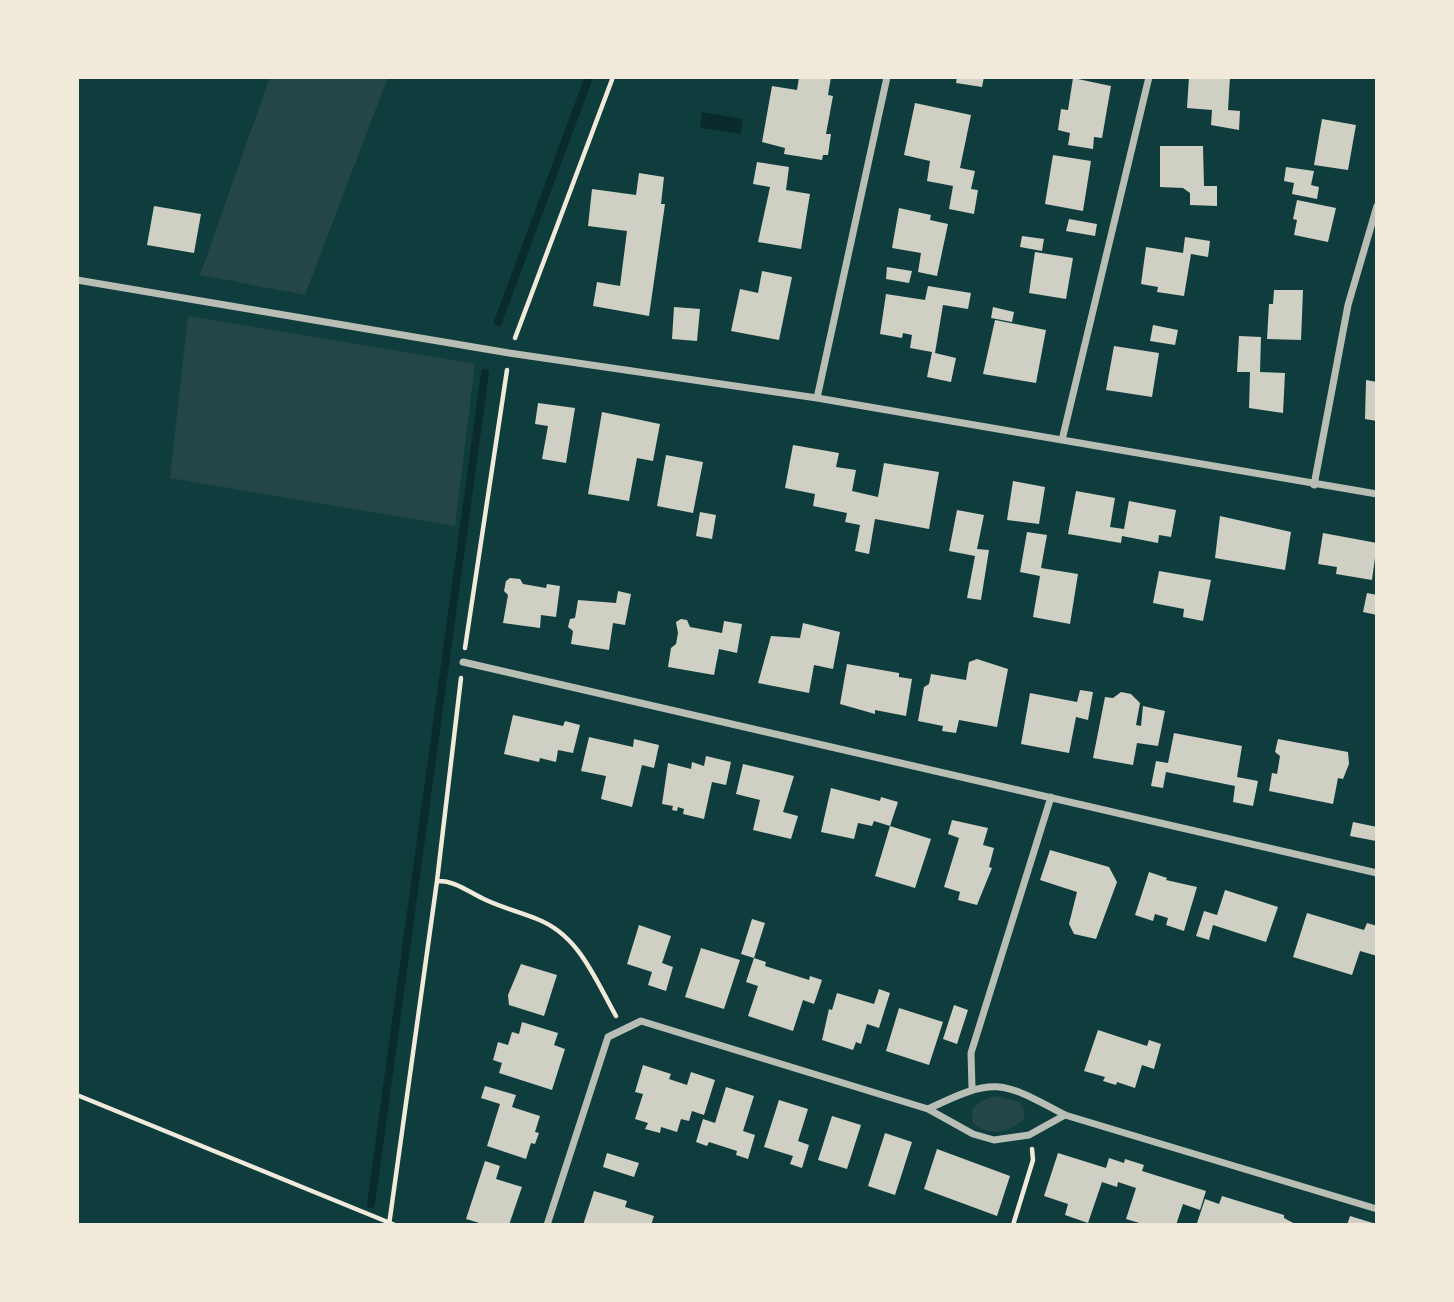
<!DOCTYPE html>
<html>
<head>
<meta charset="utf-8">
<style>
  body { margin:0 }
  #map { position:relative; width:1454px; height:1302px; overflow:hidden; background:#0f3d3e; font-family:Overpass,sans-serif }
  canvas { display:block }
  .frame { position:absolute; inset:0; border:79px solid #f1e9da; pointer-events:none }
</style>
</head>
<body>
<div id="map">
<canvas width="1454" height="1302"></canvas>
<div class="frame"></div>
</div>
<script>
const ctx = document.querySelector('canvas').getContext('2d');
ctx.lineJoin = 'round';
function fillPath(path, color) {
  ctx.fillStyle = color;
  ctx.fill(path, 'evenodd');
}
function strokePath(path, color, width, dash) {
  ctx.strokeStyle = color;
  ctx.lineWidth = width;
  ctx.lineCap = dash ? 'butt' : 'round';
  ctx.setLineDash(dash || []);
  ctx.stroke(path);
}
fillPath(new Path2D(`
  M270,77h118l-83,218 -105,-20z
  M188,316l287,48 -20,162 -285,-48z
  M995,1096l25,6 5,11 -2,7c-15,13 -35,17 -50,3l-1,-14 11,-9z`), '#244646');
fillPath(new Path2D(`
  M702,112l41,7 -2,15 -41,-6z`), '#0a2a2b');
strokePath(new Path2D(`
  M498,322l91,-245
  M371,1204l114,-831`), '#0a2a2b', 8);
fillPath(new Path2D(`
  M799,77h32l-3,18 5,1 -7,38h5l-3,21h-5l-1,5 -38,-6 1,-6 -23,-6 10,-56 25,4z
  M957,77h27l-2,10 -26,-4z
  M1189,77h41l-2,33 12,1 -1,19 -28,-5 1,-15 -25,-2z
  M1073,78l38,8 -9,52 -8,-1 -1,12 -25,-4 2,-12 -12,-3 3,-21 7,1z
  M915,103l56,12 -11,53 15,3 -4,18 7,1 -4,24 -25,-5 4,-23 -26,-5 3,-20 -26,-6z
  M1322,119l34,6 -8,45 -34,-5z
  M1160,146h43l1,40h13v20l-27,-1v-12l-7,-5 -23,-1z
  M1053,155l38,6 -8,50 -38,-7z
  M757,162l32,5 -3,23 24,4 -9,55 -43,-7 12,-55 -17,-3z
  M1286,167l28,4 -3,14 8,2 -2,12 -25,-5 2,-11 -10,-2z
  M639,173l25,4 -3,27h4l-16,112 -56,-10 4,-24 23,4 7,-55 -39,-5 4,-37 44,6z
  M1297,200l39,8 -8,34 -34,-7 3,-15 -4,-1z
  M154,206l47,8 -7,39 -47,-8z
  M899,208l32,7 -1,5 18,4 -11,52 -19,-4 3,-19 -29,-5z
  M1069,219l28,5 -2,12 -29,-5z
  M1022,236l22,3 -2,12 -22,-4z
  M1185,237l25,4 -2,16 -17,-3 -7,42 -27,-4 1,-5 -17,-3 5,-37 37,6z
  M1035,252l38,6 -7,41 -37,-6z
  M887,267l25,4 -3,12 -23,-4z
  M762,271l30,6 -13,63 -48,-9 9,-42 18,4z
  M928,286l43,7 -3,16 -25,-4 -8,48 21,5 -5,24 -24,-5 5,-25 -22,-4 2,-13 -9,-2 -1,5 -22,-4 6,-40 39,6z
  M1274,290h29l-2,50 -34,-1 2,-35h4z
  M674,307l26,2 -3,32 -25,-2z
  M993,307l21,5 -2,10 -21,-4z
  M995,320l51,10 -10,53 -53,-9z
  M1153,325l25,5 -3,15 -25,-4z
  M1239,336l22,1 -1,35 25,1 -2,40 -34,-5 1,-36h-13z
  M1114,346l45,7 -7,44 -46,-7z
  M1366,380l11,2v39l-12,-2z
  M538,403l37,5 -9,55 -24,-4 6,-33 -13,-2z
  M602,412l58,12 -7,37 -16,-3 -8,43 -41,-7z
  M793,445l46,8 -3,14 20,3 -4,21 26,6 6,-34 55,9 -10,57 -54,-10 -6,35 -14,-3 5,-26 -15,-3 2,-9 -34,-7 2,-12 -30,-6z
  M666,455l37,7 -10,51 -36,-7z
  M1013,481l32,6 -6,37 -32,-4z
  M1076,491l39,7 -5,29 14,2 5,-28 47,9 -5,27 -12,-2 -1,8 -36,-7 -1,7 -53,-9z
  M957,510l27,5 -7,34 12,1 -8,50 -14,-2 8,-42 -26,-5z
  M700,512l16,3 -4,24 -16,-3z
  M1220,516l71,16 -6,38 -70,-12z
  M1027,532l20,3 -6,33 37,6 -8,50 -37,-7 7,-41 -20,-4z
  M1323,533l54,10 -5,37 -36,-6 1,-7 -19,-3z
  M1159,571l52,9 -8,41 -20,-4 1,-8 -31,-6z
  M510,578l10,1 3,5 23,4 1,-4 13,2 -4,31 -15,-2 -1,13 -37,-5 5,-28 -4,-4 2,-10z
  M618,591l13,3 -6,31 -12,-2 -4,27 -38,-6 2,-13 -5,-4 2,-8 5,-1 3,-18 38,3z
  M1367,593l10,2v20l-14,-3z
  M681,619l6,1 3,7 32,6 2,-12 18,3 -5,29 -18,-4 -5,26 -46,-8 3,-19 5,-4 2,-11 -2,-11z
  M803,623l37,9 -7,37 -19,-4 -5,28 -51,-10 13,-47 29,2z
  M977,659l31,10 -11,58 -38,-7 -3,13 -14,-2 1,-5 -25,-5 6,-34 5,-3 2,-10 35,6 3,-18z
  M847,664l52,9v4l13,2 -6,37 -31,-6v4l-35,-10z
  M1080,690l13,2 -5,28 -12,-3 -7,36 -48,-9 9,-51 47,9z
  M1121,692l10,2 9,9 -4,22 5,1 2,-20 22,5 -7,35 -21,-3 -4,22 -40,-7 12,-61 8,1z
  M513,715l50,11 2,-5 15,4 -7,28 -15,-3 -2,12 -16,-4 -1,4 -35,-8z
  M1174,733l68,13 -5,31 21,4 -5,25 -20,-4 2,-16 -69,-14 -3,16 -12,-2 5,-25 12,2z
  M589,737l44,10 1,-8 25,6 -5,23 -12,-3 -10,42 -31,-8 5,-23 -25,-5z
  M1278,739l70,13 1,12 -6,15 -5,-1 -5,26 -64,-13 3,-18 5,1 3,-18 -5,-4z
  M706,756l25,6 -5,23 -14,-3 -8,37 -21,-5 1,-5 -6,-2 -1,4 -5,-1 1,-4 -11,-2 6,-41 23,6 1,-7 12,4z
  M743,764l51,12 -11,36 15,4 -7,23 -38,-9 7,-30 -24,-6z
  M831,788l49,13 1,-4 17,5 -8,24 -16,-5 -2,5 -14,-3 -4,16 -33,-7z
  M952,820l36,8 -5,17 11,3 -5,19 3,1 -15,37 -19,-5 2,-8 -16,-5 15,-49 -11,-4z
  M1353,822l24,5 -1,14 -26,-5z
  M890,826l41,13 -16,49 -40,-12z
  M1050,850l59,17 8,15 -21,57 -22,-5 -5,-10 8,-32 -37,-12z
  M1149,872l18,6 -1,2 31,7 -13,44 -18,-6 2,-7 -13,-4 -2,7 -18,-6z
  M1225,890l53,17 -12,35 -53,-17 -4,15 -13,-4 8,-25 13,4z
  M1307,913l57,17 3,-7 10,3v30l-17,-5 -8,24 -59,-18z
  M752,919l13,4 -11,35 -13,-4z
  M639,925l32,11 -9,27 11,4 -7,24 -18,-6 4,-13 -25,-8z
  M701,948l39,12 -16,49 -39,-12z
  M754,958l12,4 -1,4 44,14 1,-4 12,4 -8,24 -11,-4 -10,31 -45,-15 10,-30 -12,-4z
  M521,964l36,11 -13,41 -35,-11 -1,-10z
  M879,989l11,4 -11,35 -12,-4 -6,20 -5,-2 -3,8 -31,-10 7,-31 3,1 5,-17 37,11z
  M954,1005l14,5 -11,34 -14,-5z
  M899,1008l44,14 -14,43 -43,-14z
  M522,1022l36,11 -4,12 11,4 -13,41 -53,-17 3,-10 -9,-3 5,-18 10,3 4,-13 7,2z
  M1098,1030l49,16 2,-6 12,4 -7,25 -12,-4 -7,23 -18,-6 -1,3 -13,-4 2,-4 -21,-6z
  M643,1065l28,9 -2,5 18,6 4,-13 24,8 -11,35 -12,-4 -3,10 -8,-2 -4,13 -16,-5 -1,6 -15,-4 3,-6 -13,-4 8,-25 -8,-2z
  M485,1086l31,9 -4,12 28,9 -5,16 4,1 -4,11 -4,-1 -5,16 -39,-13 13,-42 -19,-6z
  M726,1087l28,9 -11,35 12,4 -7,24 -12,-4 1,-4 -28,-9 -2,4 -11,-4 7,-23 12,4z
  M779,1100l29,9 -10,32 11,4 -7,23 -12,-4 3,-8 -29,-9z
  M832,1116l29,9 -14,44 -29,-9z
  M885,1133l27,9 -17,53 -27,-9z
  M937,1149l73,27 -13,40 -73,-27z
  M607,1153l32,10 -5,14 -31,-10z
  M1058,1153l48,15 3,-10 15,5 1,-4 19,6 -2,6 64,20 -6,19 -17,-6 -7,21h-30l-20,-6 10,-31 -18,-6 -1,5 -15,-5 -14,41 -23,-8 3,-11 -24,-8z
  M485,1161l15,5 -4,13 26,8 -13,38h-23l-20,-6z
  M594,1191l33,10 -2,6 29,9 -3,9h-68z
  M1222,1196l62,19v3l13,7 -100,-2 8,-24 14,5z
  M1350,1216l26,8 -1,1h-28z`), '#cfcfc3');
strokePath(new Path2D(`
  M515,338l98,-261
  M465,648l42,-278
  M437,881c18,-1 33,12 49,19 17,8 34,12 51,19 42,16 58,60 79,97
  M77,1095l318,130
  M389,1225l48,-344 24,-203
  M1013,1225l20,-65 -1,-11`), '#f1e9da', 4.5);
strokePath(new Path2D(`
  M77,280l432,73 308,45 560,96
  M817,398l70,-321
  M1062,440l87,-363
  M1314,485l34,-180 29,-99
  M463,662l914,211
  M972,1088l-1,-35 80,-256
  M928,1109c67,-32 72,-29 137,6l312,94
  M547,1225l61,-188 33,-16 287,88 45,25 21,6 35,-5 36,-20`), '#b8beb3', 7);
</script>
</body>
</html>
